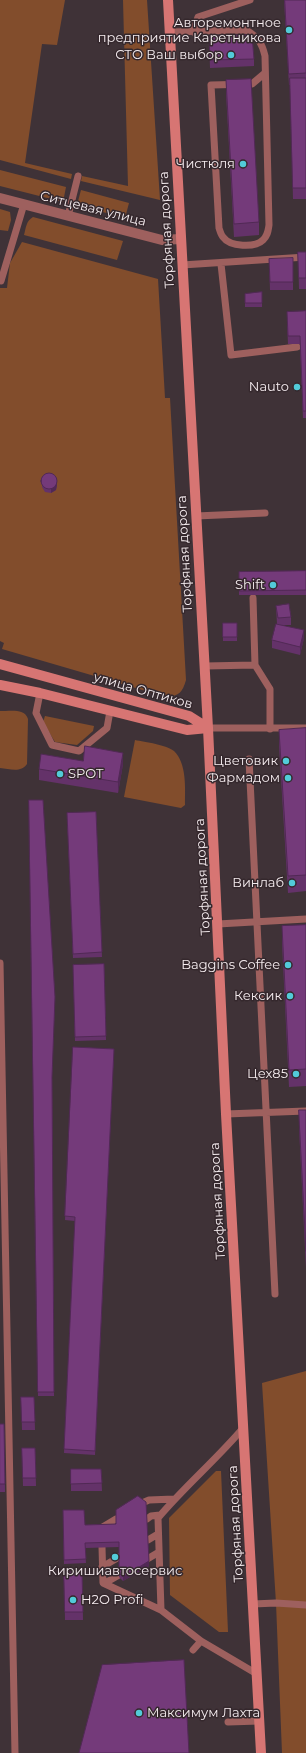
<!DOCTYPE html>
<html>
<head>
<meta charset="utf-8">
<style>
  body { margin:0 }
  canvas { display:block; background:#3f3237 }
</style>
</head>
<body>
<canvas width="306" height="1753"></canvas>
<script>
const ctx = document.querySelector('canvas').getContext('2d');
ctx.lineJoin = 'round';
function fillPath(path, color) {
  ctx.fillStyle = color;
  ctx.fill(path, 'evenodd');
}
function strokePath(path, color, width, dash) {
  ctx.strokeStyle = color;
  ctx.lineWidth = width;
  ctx.lineCap = dash ? 'butt' : 'round';
  ctx.setLineDash(dash || []);
  ctx.stroke(path);
}
function drawText(font, color, halo, rows, align = 'center') {
  ctx.font = font + ' Montserrat,sans-serif';
  ctx.lineWidth = 3;
  ctx.setLineDash([]);
  ctx.textBaseline = 'middle';
  ctx.strokeStyle = halo;
  ctx.fillStyle = color;
  for (const [text, x, y, turn = 0] of rows) {
    ctx.save();
    ctx.translate(x, y);
    ctx.rotate((+turn || 0) * Math.PI / 180);
    ctx.textAlign = isNaN(turn) ? turn : align;
    if (halo) ctx.strokeText(text, 0, 0);
    ctx.fillText(text, 0, 0);
    ctx.restore();
  }
}
fillPath(new Path2D(`
  M0,0h65l-8,45 -15,-1 -17,119 47,11 -1,5 -71,-19z
  M123,0h24l13,200 -79,-19 1,-5 46,10z
  M0,170l66,17 -3,15 -63,-16z
  M81,190l48,13 -4,15 -48,-13z
  M0,209l10,3 1,8 -3,11 -8,-1z
  M33,217l90,24 -6,19 -93,-25c2,-7 2,-14 9,-18z
  M22,242l136,37 7,119h5l16,282c-4,14 -8,17 -23,16l-161,-47 2,-6 -4,-2v-353h7l3,-25z
  M0,711c10,0 25,-3 28,8l-1,45c-6,9 -17,5 -27,4z
  M45,716l49,10 -1,5 -16,14 -22,-3 -12,-20z
  M135,740c10,2 32,5 39,11 13,13 11,37 11,54l-4,3 -57,-11z
  M306,1371v382h-24l-6,-150 -14,-220z
  M216,1471h5l7,161h-9l-49,-37 -1,-77z`), '#824d2c');
strokePath(new Path2D(`
  M170,32l76,-2c12,7 16,13 19,26l4,169c-1,6 -1,10 -6,15 -8,8 -33,7 -40,-3 -2,-2 -3,-6 -4,-9l-8,-143 41,-1 13,-11
  M193,32l5,-15 52,-17
  M68,216l10,-40
  M221,264l10,91 66,-8
  M182,265l124,-8
  M1,281l23,-77
  M196,516l69,-3
  M253,598l2,67 15,24v40
  M205,666l50,-1
  M40,693l-4,20 16,32 27,6 28,-23 3,-17
  M208,728h98
  M249,759l26,535
  M218,924l88,-5
  M0,963l15,790
  M226,1114l80,-3
  M244,1427c-27,32 -59,59 -86,91l3,92 40,31 56,33
  M142,1503l7,-3 25,-1
  M147,1519l4,-3 9,-1
  M101,1528l15,-9
  M148,1540l10,-6
  M102,1547l1,36 58,27
  M149,1558l10,-6
  M102,1567l17,-10
  M105,1583l14,-8
  M253,1604l23,-1 30,2
  M193,1650l8,-9
  M228,1722l31,-1`), '#9e605e', 7);
strokePath(new Path2D(`
  M0,198l162,42 18,-1`), '#9e605e', 10);
strokePath(new Path2D(`
  M168,0l40,728 18,386 35,639
  M0,664l189,52 19,12
  M0,685l40,8 147,37 21,-2`), '#d77573', 10);
fillPath(new Path2D(`
  M284,0h22v199h-13l-3,-114h-1z
  M209,36l45,23v7l-44,2z
  M226,80l33,142v13l-25,2 -8,-144z
  M298,252h8v37h-7z
  M269,259l24,23v8h-23z
  M262,292v15h-17v-13z
  M306,311v107h-3l-3,-74h-12l-1,-24z
  M42,483l15,2 -1,5 -5,3 -6,-1 -3,-5z
  M306,571v24h-67v-23z
  M276,606l15,11v8h-8l21,13 -4,17 -28,-7v-8l5,-16z
  M223,623h14v18h-14z
  M306,728v163l-18,2 -9,-147v-16z
  M83,761l40,3 -5,29 -79,-13v-11z
  M29,800l23,281 2,315h-16z
  M96,812l6,145 -29,1 -6,-145z
  M306,925v161l-17,1 -7,-144v-17z
  M104,964l2,76 -31,1 -2,-76z
  M73,1047l41,2 -19,406 -31,-2 11,-232 -10,-1z
  M299,1110h7v158l-7,-141z
  M21,1397h13l1,33h-13z
  M0,1424h4l1,68h-5z
  M22,1448h13l1,38h-13z
  M71,1469h30l1,22h-31z
  M63,1510l22,15 31,-1 33,42 -26,15 -4,-4v-30l-34,1 1,15 -22,1z
  M64,1572h18l1,48h-18z`), '#643269');
fillPath(new Path2D(`
  M57,480v5l-1,5 -5,3v-4z
  M304,630v8l-4,17v-8z
  M123,753v11l-5,29v-11z
  M149,1561v5l-26,15v-4z`), '#512955');
const building = new Path2D(`
  M285,0h21v73l-17,1z
  M252,35l2,24 -44,1 -1,-24z
  M290,78h16v110h-13z
  M251,79l8,143 -25,2 -8,-144z
  M298,252h8v26h-7z
  M293,258v24h-23l-1,-23z
  M262,292v11h-17v-9z
  M306,311v100h-3l-3,-75h-12l-1,-24z
  M41 481a8 8 0 1 1 16 0a8 8 0 1 1-16 0Z
  M306,571v19l-67,1v-19z
  M289,604l2,13 -13,1 -2,-12z
  M223,623h14v14h-14z
  M276,624l28,6 -4,17 -28,-7z
  M306,728v147l-18,1 -9,-146z
  M85,746l38,7 -5,29 -79,-13 2,-15 42,7z
  M29,800h14l12,197 -3,80 2,315h-16z
  M96,812l6,140 -29,2 -6,-141z
  M306,925v144l-17,1 -7,-144z
  M104,964l2,72 -31,1 -2,-72z
  M73,1047l41,2 -19,402 -31,-2 11,-232 -10,-1z
  M299,1110h7v141z
  M21,1397h13l1,25h-13z
  M0,1424h4l1,60h-5z
  M22,1448h13l1,30h-13z
  M71,1469h30l1,14 -31,1z
  M138,1496l8,6 3,59 -26,16 -4,-4v-31l-34,1 1,16 -22,1 -1,-50h21l1,15 31,-1v-14z
  M64,1572h18l1,40h-18z
  M184,1660l5,93h-110l23,-88z`);
fillPath(building, '#743a7a');
strokePath(building, '#512955', 1);
for (const [x, y, r, color] of [
  [289,30,4,"#52cbd9"],
  [231,55,4,"#52cbd9"],
  [243,164,4,"#52cbd9"],
  [297,387,4,"#52cbd9"],
  [273,585,4,"#52cbd9"],
  [286,761,4,"#52cbd9"],
  [60,774,4,"#52cbd9"],
  [288,778,4,"#52cbd9"],
  [292,883,4,"#52cbd9"],
  [288,965,4,"#52cbd9"],
  [290,996,4,"#52cbd9"],
  [296,1074,4,"#52cbd9"],
  [115,1557,4,"#52cbd9"],
  [73,1600,4,"#52cbd9"],
  [139,1713,4,"#52cbd9"]
]) {
  const dot = new Path2D();
  dot.arc(x, y, r, 0, 2 * Math.PI);
  ctx.fillStyle = color;
  ctx.fill(dot);
  strokePath(dot, '#35282d', 1.5);
}
drawText('13px', '#f5ecef', '#35282d', [
  ["Авторемонтное",281,23],
  ["предприятие Каретникова",281,38],
  ["СТО Ваш выбор",223,55],
  ["Чистюля",235,164],
  ["Nauto",289,387],
  ["Shift",265,585],
  ["Цветовик",278,761],
  ["SPOT",68,774,"left"],
  ["Фармадом",280,778],
  ["Винлаб",284,883],
  ["Baggins Coffee",280,965],
  ["Кексик",282,996],
  ["Цех85",288,1074],
  ["Киришиавтосервис",115,1571,"center"],
  ["H2O Profi",81,1600,"left"],
  ["Максимум Лахта",147,1713,"left"]
], 'right');
drawText('13px', '#f5ecef', '#35282d', [
  ["Ситцевая улица",93,209,14],
  ["Торфяная дорога",167,230,-93],
  ["Торфяная дорога",185,554,-93],
  ["улица Оптиков",143,691,16],
  ["Торфяная дорога",203,877,-93],
  ["Торфяная дорога",218,1201,-93],
  ["Торфяная дорога",236,1524,-93]
]);
</script>
</body>
</html>
